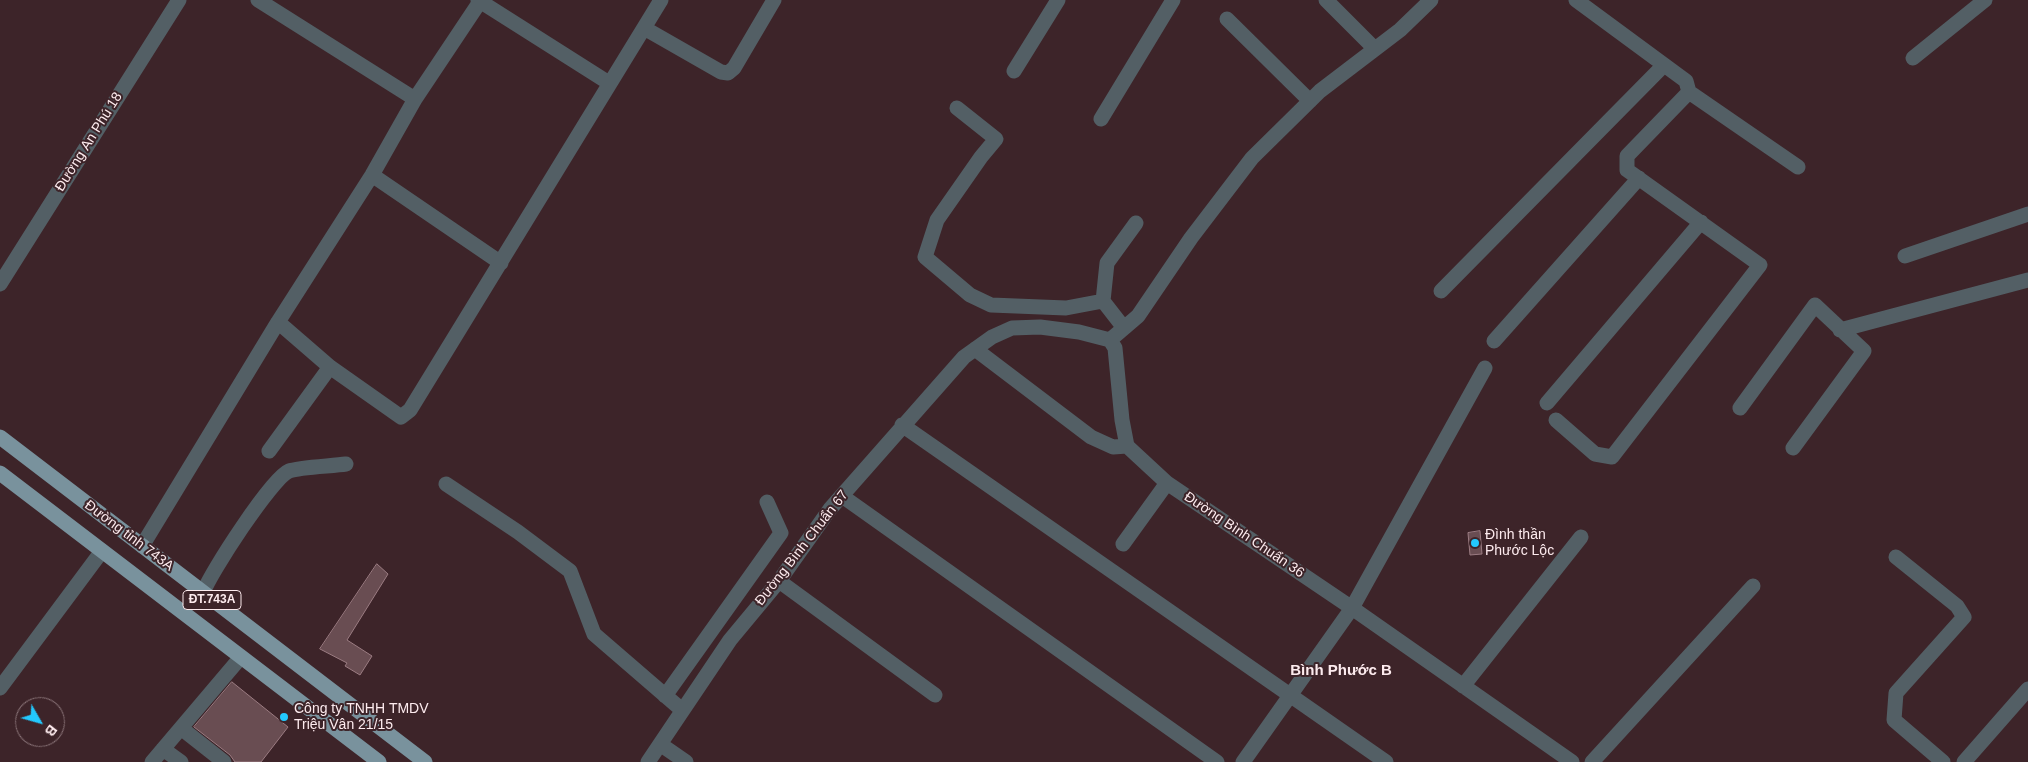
<!DOCTYPE html>
<html>
<head>
<meta charset="utf-8">
<style>
  body { margin:0 }
  #map { position:relative; width:2028px; height:762px; overflow:hidden; background:#3d2429; font-family:Arial,sans-serif }
  canvas { display:block }
  .north { position:absolute; left:15px; top:697px; width:50px; height:50px; box-sizing:border-box; background:#3d2429; border:1px solid #8a7478; border-radius:50%; rotate:128deg; font-size:14px; font-weight:700; line-height:20px; text-align:center; color:#fdebee }
  .north::after { content:''; display:block; margin:auto; width:18px; height:22px; background:#23c9fe; clip-path:polygon(50% 0,100% 100%,50% 72%,0 100%) }
</style>
</head>
<body>
<div id="map">
<canvas width="2028" height="762"></canvas>
<div class="north">B</div>
</div>
<script>
const ctx = document.querySelector('canvas').getContext('2d');
ctx.lineJoin = 'round';
function fillPath(path, color) {
  ctx.fillStyle = color;
  ctx.fill(path, 'evenodd');
}
function strokePath(path, color, width, dash) {
  ctx.strokeStyle = color;
  ctx.lineWidth = width;
  ctx.lineCap = dash ? 'butt' : 'round';
  ctx.setLineDash(dash || []);
  ctx.stroke(path);
}
function drawText(font, color, halo, rows, align = 'center') {
  ctx.font = font + ' Arial,sans-serif';
  ctx.lineWidth = 4;
  ctx.setLineDash([]);
  ctx.textBaseline = 'middle';
  ctx.strokeStyle = halo;
  ctx.fillStyle = color;
  for (const [text, x, y, turn = 0] of rows) {
    ctx.save();
    ctx.translate(x, y);
    ctx.rotate((+turn || 0) * Math.PI / 180);
    ctx.textAlign = isNaN(turn) ? turn : align;
    if (halo) ctx.strokeText(text, 0, 0);
    ctx.fillText(text, 0, 0);
    ctx.restore();
  }
}
const building = new Path2D(`
  M1480,531l2,23 -12,1 -2,-22z
  M377,564l11,10 -41,66 25,16 -12,19 -15,-9 2,-3 -27,-14z
  M232,682l56,45 -27,35h-26l-5,-7 -36,-28z`);
fillPath(building, '#694d52');
strokePath(building, '#9b7c82', 1);
strokePath(new Path2D(`
  M258,0l157,99
  M478,0l131,83
  M1326,0l49,49
  M1227,19l83,82
  M644,28l77,44 7,1 6,-5 40,-68
  M1913,58l72,-58
  M1014,71l44,-71
  M1689,92l109,75
  M957,108l39,31 -15,18 -44,63 -12,37 45,38 21,10 75,3 37,-7 21,27
  M1101,119l72,-119
  M372,175l129,88
  M1905,256l123,-42
  M0,284l179,-284
  M1441,291l223,-226
  M1103,301l4,-38 29,-40
  M278,322l52,45 71,50 9,-7 251,-410
  M1840,330l188,-50
  M1110,340l28,-24 53,-78 61,-80 68,-67 80,-61 31,-30
  M1494,341l145,-163
  M975,349l116,88 22,10 14,-1
  M1547,403l154,-181
  M1740,408l75,-103 49,46 -71,97
  M1556,420l39,34 17,3 148,-192 -133,-95v-14l62,-64 -3,-11 -110,-81
  M902,425l484,337
  M269,451l61,-84
  M446,484l72,48 52,39 24,63 88,76
  M842,496l375,266
  M1123,544l44,-61
  M142,546l136,-224 94,-147 43,-76 66,-99
  M1896,557l61,49 7,11 -68,76 -2,27 49,42
  M779,581l156,114
  M203,593c7,-20 69,-115 86,-122 10,-4 44,-5 57,-7
  M1463,686l118,-149
  M0,688l102,-137
  M665,696l116,-163 -14,-31
  M181,728l43,34
  M660,744l26,18
  M163,749l18,13
  M152,762l89,-105
  M648,762l82,-122 49,-59 51,-72 134,-152 28,-20 20,-9 28,-1 39,5 31,8 5,8 7,72 5,26 40,37 185,125 220,154
  M1243,762l109,-154 133,-240
  M1592,762l161,-176
  M1964,762l64,-73`), '#535f65', 15);
strokePath(new Path2D(`
  M0,437l425,325
  M0,473l379,289`), '#79929d', 15);
for (const [x, y, r, color] of [
  [1475,543,5,"#23c9fe"],
  [284,717,5,"#23c9fe"]
]) {
  const dot = new Path2D();
  dot.arc(x, y, r, 0, 2 * Math.PI);
  ctx.fillStyle = color;
  ctx.fill(dot);
  strokePath(dot, '#3d2429', 2);
}
for (const [x, y, w] of [
  [212,600,58]
]) {
  const box = new Path2D();
  box.roundRect(x - w / 2, y - 9.5, w, 19, 4);
  ctx.fillStyle = '#3d2429';
  ctx.fill(box);
  strokePath(box, '#fdebee', 1);
}
drawText('bold 12px', '#fdebee', null, [
  ["ĐT.743A",212,600]
]);
drawText('14px', '#fdebee', '#3d2429', [
  ["Đường An Phú 18",89,142,-58],
  ["Đường Bình Chuẩn 36",1244,535,34],
  ["Đường tỉnh 743A",129,536,37],
  ["Đường Bình Chuẩn 67",802,548,-52]
]);
drawText('14px', '#fdebee', '#3d2429', [
  ["Đình thần",1485,535],
  ["Phước Lộc",1485,551],
  ["Công ty TNHH TMDV",294,709],
  ["Triệu Vân 21/15",294,725]
], 'left');
drawText('bold 15px', '#fdebee', '#3d2429', [
  ["Bình Phước B",1341,671]
]);
</script>
</body>
</html>
